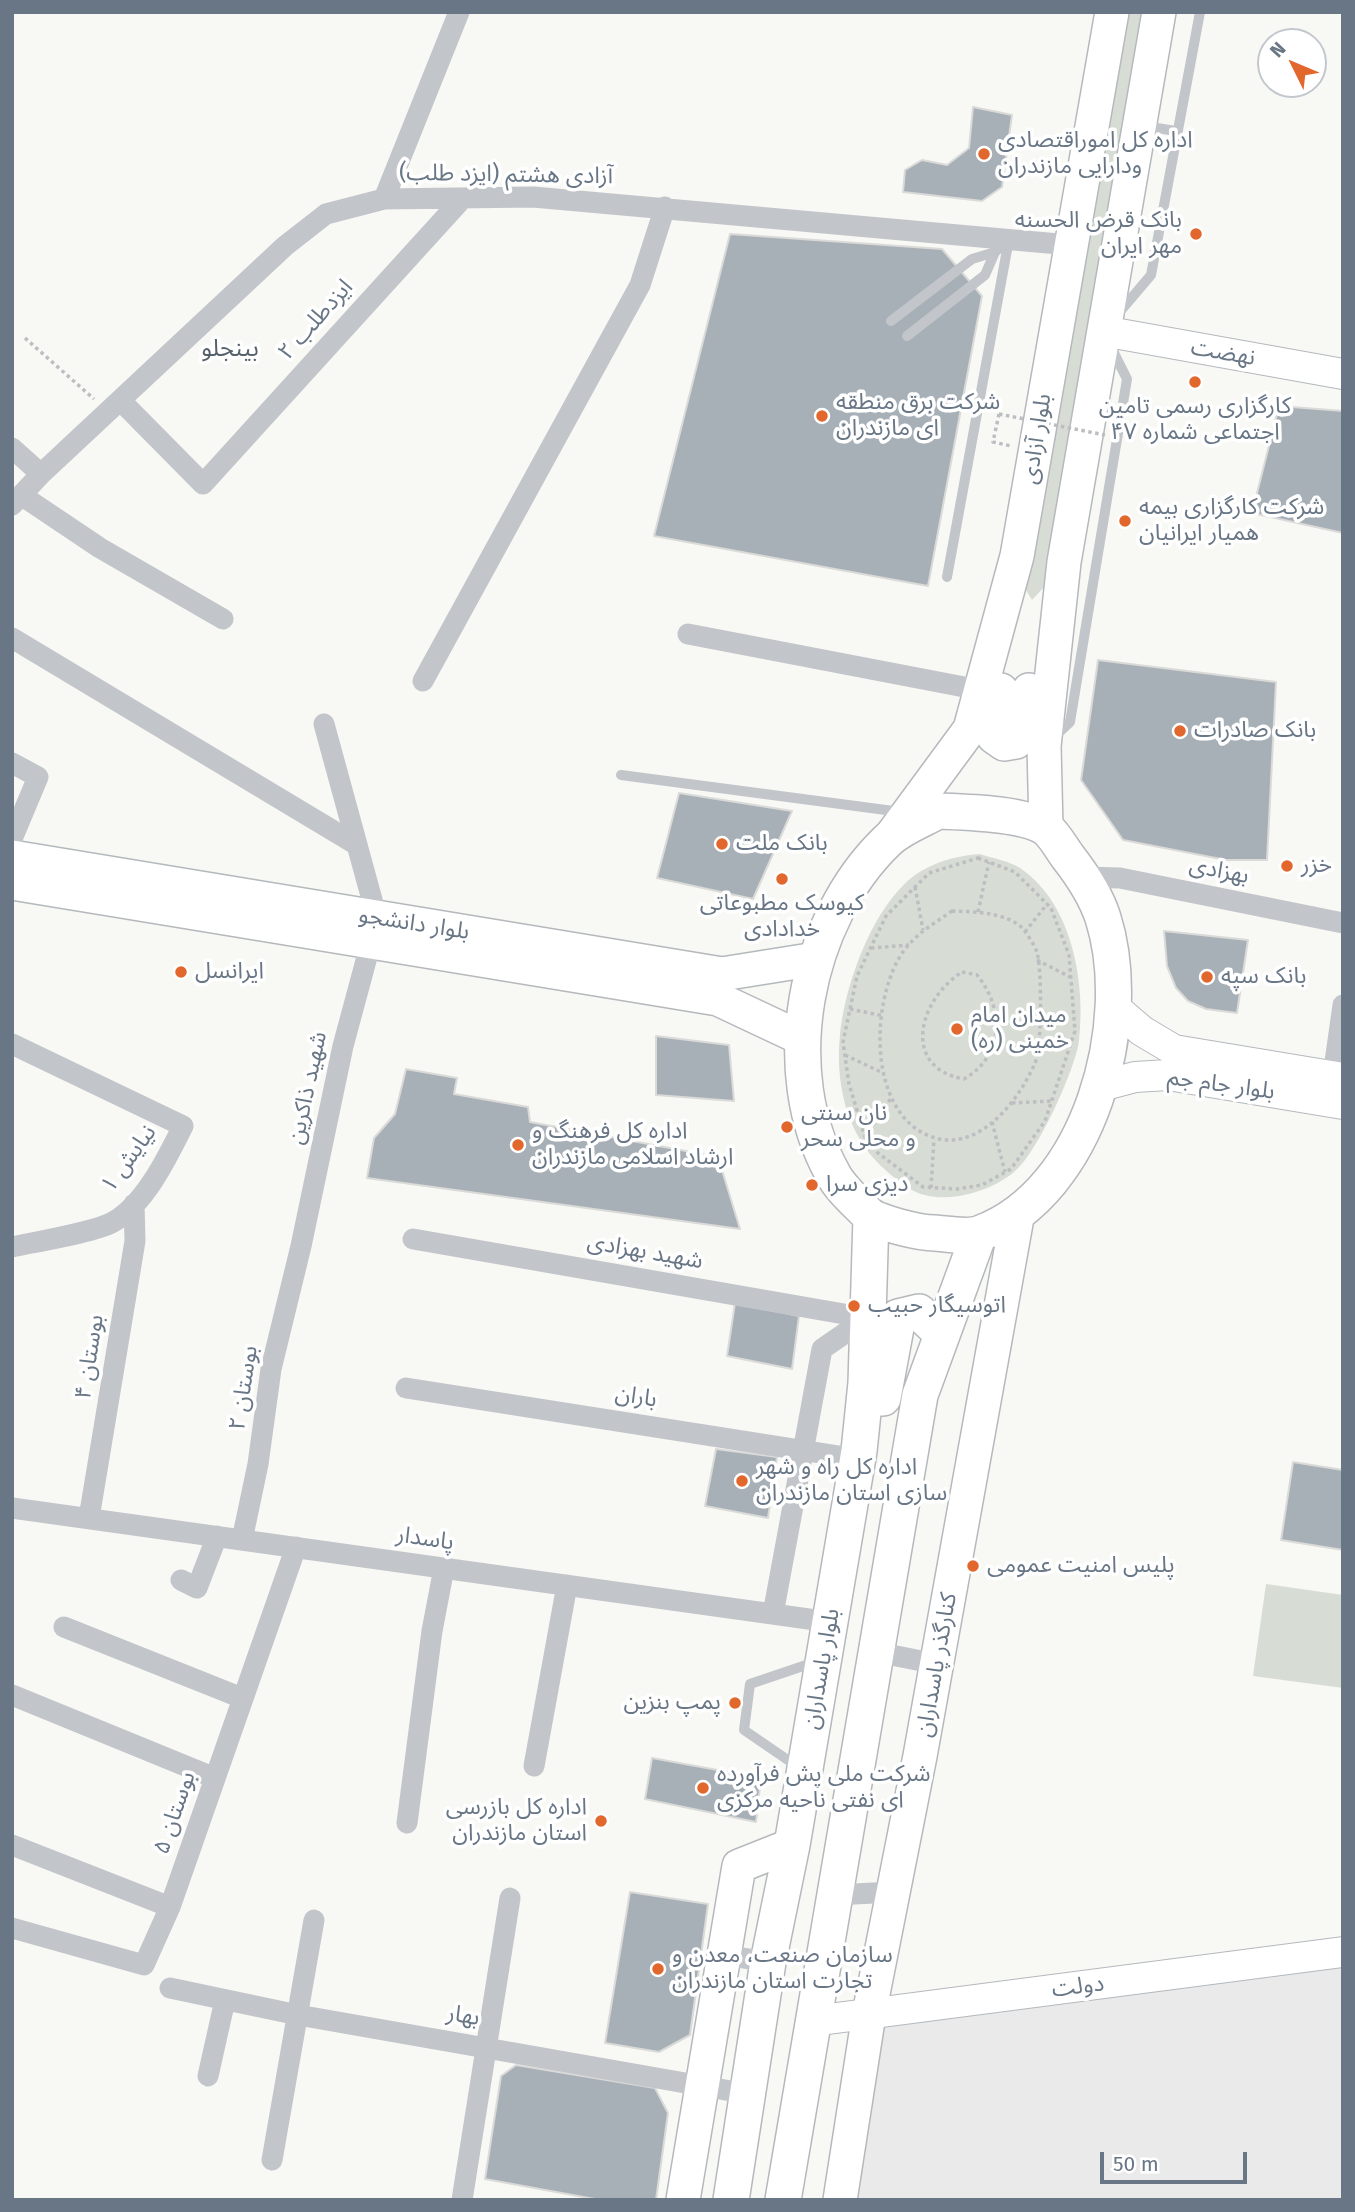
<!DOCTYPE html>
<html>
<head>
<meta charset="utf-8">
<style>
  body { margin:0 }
  #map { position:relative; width:1355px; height:2212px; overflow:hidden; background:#f8f8f5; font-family:"Fira Sans",sans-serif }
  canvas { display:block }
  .frame { position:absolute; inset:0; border:14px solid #687686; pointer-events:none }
  .north { position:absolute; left:1257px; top:28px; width:70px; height:70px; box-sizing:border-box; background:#fff; border:2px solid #c3c8cf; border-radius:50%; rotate:313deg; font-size:19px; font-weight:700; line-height:28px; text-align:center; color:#687686 }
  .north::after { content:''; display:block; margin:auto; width:24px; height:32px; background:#e1672d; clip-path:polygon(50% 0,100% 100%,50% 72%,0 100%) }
  .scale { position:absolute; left:1100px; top:2152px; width:147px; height:32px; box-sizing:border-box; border:4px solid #687686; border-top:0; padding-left:9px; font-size:21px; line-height:24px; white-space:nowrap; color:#687686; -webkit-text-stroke:5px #fff; paint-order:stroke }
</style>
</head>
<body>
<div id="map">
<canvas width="1355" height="2212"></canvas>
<div class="frame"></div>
<div class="north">N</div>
<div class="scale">50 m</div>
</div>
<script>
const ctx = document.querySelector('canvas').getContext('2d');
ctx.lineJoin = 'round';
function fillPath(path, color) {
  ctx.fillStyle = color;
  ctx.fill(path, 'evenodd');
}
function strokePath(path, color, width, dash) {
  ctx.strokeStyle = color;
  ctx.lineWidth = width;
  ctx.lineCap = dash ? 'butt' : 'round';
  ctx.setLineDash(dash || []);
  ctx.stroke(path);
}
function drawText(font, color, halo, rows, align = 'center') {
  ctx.font = font + ' "Fira Sans","Noto Sans Arabic",sans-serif';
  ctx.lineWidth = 7;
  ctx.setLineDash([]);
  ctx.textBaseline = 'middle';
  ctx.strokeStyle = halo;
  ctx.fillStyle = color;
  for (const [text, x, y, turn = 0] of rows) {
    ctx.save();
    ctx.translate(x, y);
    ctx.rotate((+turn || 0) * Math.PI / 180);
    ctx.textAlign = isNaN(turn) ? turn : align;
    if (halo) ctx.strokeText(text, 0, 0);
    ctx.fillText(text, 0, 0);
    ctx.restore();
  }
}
fillPath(new Path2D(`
  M1343,1944v256h-503l29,-186z`), '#e9eae9');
fillPath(new Path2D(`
  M1119,12h27l-101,574 -13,14 -8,-13z
  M980,854c12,4 29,7 40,14 52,35 66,114 59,173 -4,29 -42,113 -65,131 -25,21 -74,35 -104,17 -10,-6 -20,-15 -29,-23 -35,-33 -46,-85 -41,-131 5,-51 33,-129 75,-160 18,-13 44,-20 65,-21z
  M1266,1584l77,11v93l-90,-12z`), '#d7ddd5');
const building = new Path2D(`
  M973,107l39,8 -10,72 -20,14 -79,-9 2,-22 17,-10 25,5 22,-17z
  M730,234l212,15 40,47 -54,290 -274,-50z
  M1279,406l64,5v122l-91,-20z
  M1098,660l178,22 -9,178h-41l-103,-20 -42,-60z
  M679,793l113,18 -39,88 -96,-21z
  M1164,931l84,9 -11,73 -31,-4 -18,-8 -12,-13 -9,-22z
  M656,1036l73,9 5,56 -78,-6z
  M406,1069l51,9 -3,16 74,13 2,15 188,35 22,72 -373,-51 7,-40 21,-24z
  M735,1303l64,13 -7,53 -65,-13z
  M716,1449l61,8 -9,61 -63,-12z
  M1293,1462l50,8v80l-62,-10z
  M652,1758l109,20 -5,44 -111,-23z
  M630,1892l78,12 -18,131 -31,17 -54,-9z
  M516,2065l139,23 13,25 -12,87h-56l-115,-21 16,-103z`);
fillPath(building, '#a8b0b7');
strokePath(building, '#dadad8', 2);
const secondary = new Path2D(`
  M1103,331l240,43
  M1114,1007l28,24 32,19 169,28
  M1101,1086l34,-9 33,-2 175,29
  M813,2021l530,-69`);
const primary = new Path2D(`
  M1001,690l-9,41 2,6 10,7 12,-2 4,-5 9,-47
  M1046,828l-2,-82 20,-184 95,-550
  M889,839l81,-110 47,-173 95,-544
  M12,857l710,117 94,-15
  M12,883l706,116 85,40
  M683,2200l56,-334 53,-21
  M840,2200l29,-186 51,-258 98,-544`);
const trunk = new Path2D(`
  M938,811c26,1 88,2 109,18 8,7 15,20 21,28 14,18 28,39 35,61 33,104 -13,274 -122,315 -12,5 -33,1 -46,0 -15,0 -58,-10 -67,-19 -12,-12 -28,-26 -35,-40 -58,-103 -29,-253 54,-333 13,-13 35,-21 51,-30z
  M883,1398l15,-81 21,-5 23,22
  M731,2200l37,-238 24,-117 67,-394 7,-68 5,-166
  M783,2200l137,-805 59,-161`);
strokePath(secondary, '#b4b9be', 32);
strokePath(primary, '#b5b9bd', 36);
strokePath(trunk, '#b5b8bc', 38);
strokePath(new Path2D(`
  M25,338l69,61
  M999,414l-6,28 18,4
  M978,858l37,14 36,36 18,47 6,76 -30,90 -34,48 -29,16 -25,4 -34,-2 -45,-34 -13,-16 -16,-53 -6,-42 14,-66 29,-60 43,-43z
  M915,887l8,43
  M952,911c23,1 48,1 67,14 6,4 15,20 18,27 5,18 5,95 -2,111 -20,46 -68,102 -120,65 -45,-34 -42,-122 -17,-168 12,-23 34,-35 54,-49z
  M978,912l11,-50
  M1025,932l22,-28
  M871,948l38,-3
  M1037,960l33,17
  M962,972l15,3c28,34 27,81 -13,104 -63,-11 -46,-79 -2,-107z
  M850,1009l34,7
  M1038,1039l32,4
  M845,1055l38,18
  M1012,1103l40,-2
  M992,1122l13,50
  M865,1137l26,-39
  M931,1188l3,-49`), '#bcbec1', 3.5, [3.5, 3.5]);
strokePath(new Path2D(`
  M1144,126l32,5
  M1117,315l34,-40 49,-263
  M891,321l81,-62 23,-7 12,-11
  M907,336l78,-61 10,-23
  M947,577l62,-338
  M1052,739l18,-17 57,-343 -17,-34
  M621,775l280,37
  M798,1767l-54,-37 6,-46 68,-23`), '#c2c5c9', 10);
strokePath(new Path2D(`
  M384,199l75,-187
  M120,400l83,84 260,-286
  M12,448l29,26
  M21,495l79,53 123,71
  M12,505l29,-31 244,-228 41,-32 58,-15 149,-2 537,48
  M688,634l292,56
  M12,638l345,207
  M423,681l217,-396 25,-78
  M324,724l53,194
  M12,763l26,14 -26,62
  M1084,877l36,1 223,45
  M12,1044l171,82c-16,32 -38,78 -70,96 -17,10 -78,20 -101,25
  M1333,1076l10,-71
  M413,1239l454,79
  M406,1388l452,71
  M12,1508l818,114
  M89,1518l46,-277 -1,-37
  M242,1540l16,-76 13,-95 30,-123 42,-200 28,-104
  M181,1580l16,8 20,-52
  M773,1614l49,-265 45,-31
  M64,1627l178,71
  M876,1652l61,12
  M12,1695l203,83
  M534,1766l33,-181
  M407,1823l25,-192 12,-63
  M12,1845l158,62
  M835,1895l58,-3
  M12,1928l132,37 26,-58 126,-360
  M724,1955l44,7
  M170,1988l128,27 450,79
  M208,2076l17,-76
  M272,2160l42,-240
  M462,2200l48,-302`), '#c2c5c9', 21);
strokePath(secondary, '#fff', 30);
strokePath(primary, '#fff', 33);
strokePath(trunk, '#fff', 35);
strokePath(new Path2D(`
  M999,414l106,21`), '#bcbec1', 3.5, [3.5, 3.5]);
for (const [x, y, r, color] of [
  [984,154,7,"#e1672d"],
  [1196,234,7,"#e1672d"],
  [1195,382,7,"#e1672d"],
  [822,416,7,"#e1672d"],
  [1125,521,7,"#e1672d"],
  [1180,731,7,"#e1672d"],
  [722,844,7,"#e1672d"],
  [1287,866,7,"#e1672d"],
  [782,879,7,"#e1672d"],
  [181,972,7,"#e1672d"],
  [1207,977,7,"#e1672d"],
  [957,1029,7,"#e1672d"],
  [787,1127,7,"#e1672d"],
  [518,1145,7,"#e1672d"],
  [812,1185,7,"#e1672d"],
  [854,1306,7,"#e1672d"],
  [742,1481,7,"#e1672d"],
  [973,1566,7,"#e1672d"],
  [735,1703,7,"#e1672d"],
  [703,1788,7,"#e1672d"],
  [601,1821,7,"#e1672d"],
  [658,1969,7,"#e1672d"]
]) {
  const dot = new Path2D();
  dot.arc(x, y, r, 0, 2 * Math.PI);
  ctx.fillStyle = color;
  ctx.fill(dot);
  strokePath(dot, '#fff', 2.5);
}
drawText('23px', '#687686', '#fff', [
  ["اداره کل اموراقتصادی",998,141],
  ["ودارایی مازندران",998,167],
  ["بانک قرض الحسنه",1182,221,"right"],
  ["مهر ایران",1182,247,"right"],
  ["شرکت برق منطقه",836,403],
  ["ای مازندران",836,429],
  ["کارگزاری رسمی تامین",1195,407,"center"],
  ["اجتماعی شماره ۴۷",1195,433,"center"],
  ["شرکت کارگزاری بیمه",1139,508],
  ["همیار ایرانیان",1139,534],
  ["بانک صادرات",1194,731],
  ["بانک ملت",736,844],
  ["خزر",1301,866],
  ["کیوسک مطبوعاتی",782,904,"center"],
  ["خدادادی",782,930,"center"],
  ["ایرانسل",195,972],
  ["بانک سپه",1221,977],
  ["میدان امام",971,1016],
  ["خمینی (ره)",971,1042],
  ["نان سنتی",801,1114],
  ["و محلی سحر",801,1140],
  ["اداره کل فرهنگ و",532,1132],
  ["ارشاد اسلامی مازندران",532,1158],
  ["دیزی سرا",826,1185],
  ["اتوسیگار حبیب",868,1306],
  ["اداره کل راه و شهر",756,1468],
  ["سازی استان مازندران",756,1494],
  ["پلیس امنیت عمومی",987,1566],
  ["پمپ بنزین",721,1703,"right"],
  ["شرکت ملی پش فرآورده",717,1775],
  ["ای نفتی ناحیه مرکزی",717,1801],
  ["اداره کل بازرسی",587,1808,"right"],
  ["استان مازندران",587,1834,"right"],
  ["سازمان صنعت، معدن و",672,1956],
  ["تجارت استان مازندران",672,1982]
], 'left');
drawText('23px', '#687686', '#fff', [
  ["آزادی هشتم (ایزد طلب)",506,175,1],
  ["ایزدطلب ۲",316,320,-48],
  ["نهضت",1223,353,10],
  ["بلوار آزادی",1037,439,-81],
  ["بهزادی",1219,871,11],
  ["بلوار دانشجو",414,924,9],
  ["بلوار جام جم",1221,1085,8],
  ["شهید ذاکرین",308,1088,-78],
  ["نیایش ۱",129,1159,-54],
  ["شهید بهزادی",645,1252,10],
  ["بوستان ۴",90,1357,-81],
  ["بوستان ۲",244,1388,-81],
  ["باران",636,1397,9],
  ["پاسدار",425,1539,8],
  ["کنارگذر پاسداران",937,1665,-80],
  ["بلوار پاسداران",822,1669,-80],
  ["بوستان ۵",175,1813,-71],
  ["دولت",1078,1987,-7],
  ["بهار",463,2016,9]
]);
drawText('24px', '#55606b', '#fff', [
  ["بینجلو",230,349]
]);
</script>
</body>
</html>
